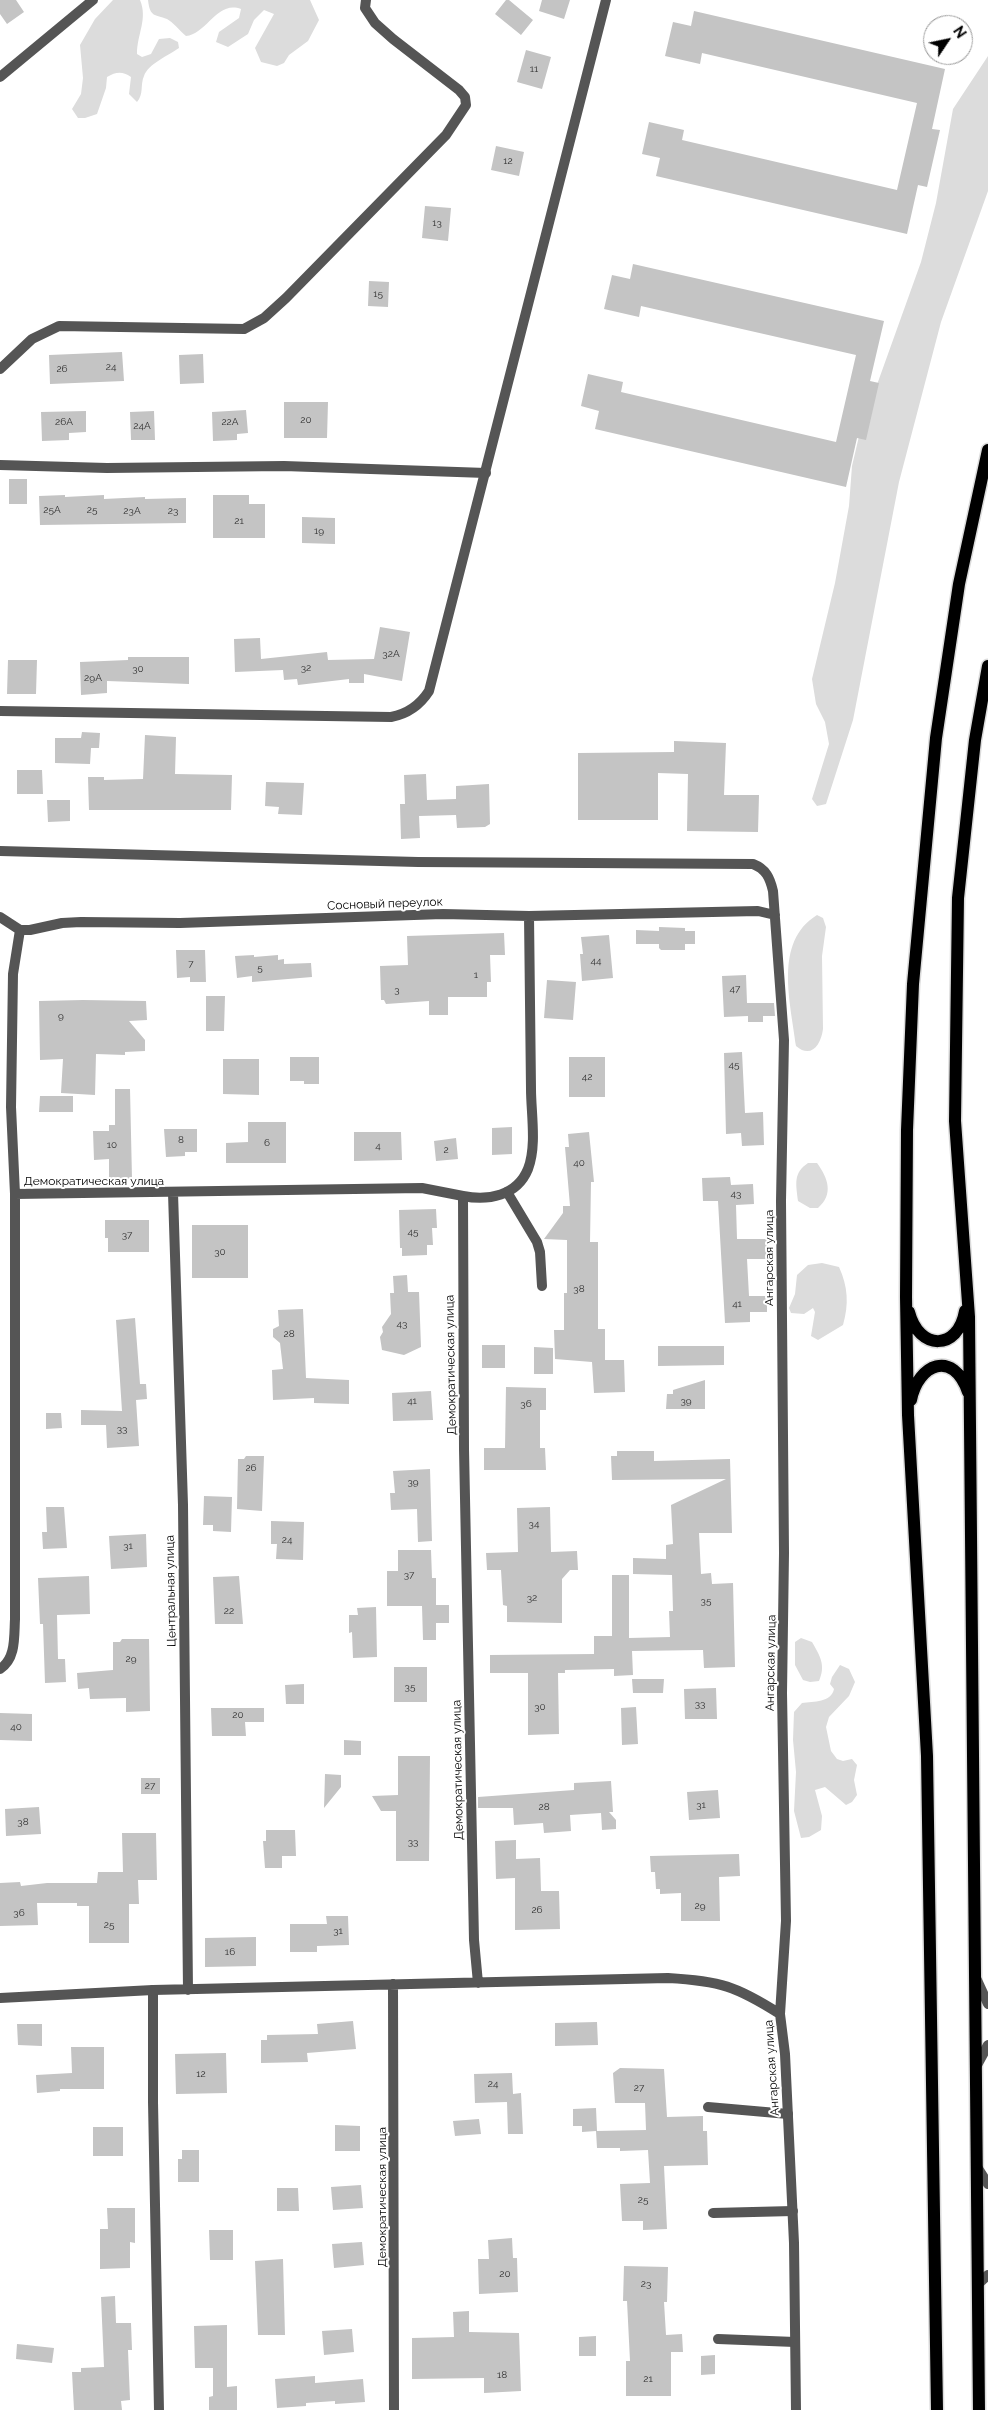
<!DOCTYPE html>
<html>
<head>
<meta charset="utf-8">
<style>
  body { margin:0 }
  #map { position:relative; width:988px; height:2410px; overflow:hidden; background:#fff; font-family:Raleway,sans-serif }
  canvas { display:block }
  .north { position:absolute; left:923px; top:15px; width:50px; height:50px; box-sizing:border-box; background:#fff; border:1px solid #999; border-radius:50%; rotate:56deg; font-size:14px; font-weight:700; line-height:20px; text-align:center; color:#000 }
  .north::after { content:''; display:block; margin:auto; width:18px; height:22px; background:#000; clip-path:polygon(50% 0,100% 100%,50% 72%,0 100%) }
</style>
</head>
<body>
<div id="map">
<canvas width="988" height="2410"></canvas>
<div class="north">N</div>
</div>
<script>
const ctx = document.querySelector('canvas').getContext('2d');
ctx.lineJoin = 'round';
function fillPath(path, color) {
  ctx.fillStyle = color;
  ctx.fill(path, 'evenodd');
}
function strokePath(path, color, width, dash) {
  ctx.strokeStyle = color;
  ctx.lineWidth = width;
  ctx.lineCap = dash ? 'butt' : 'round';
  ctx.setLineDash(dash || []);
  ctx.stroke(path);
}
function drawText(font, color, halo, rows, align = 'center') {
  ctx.font = font + ' Raleway,sans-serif';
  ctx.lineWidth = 4;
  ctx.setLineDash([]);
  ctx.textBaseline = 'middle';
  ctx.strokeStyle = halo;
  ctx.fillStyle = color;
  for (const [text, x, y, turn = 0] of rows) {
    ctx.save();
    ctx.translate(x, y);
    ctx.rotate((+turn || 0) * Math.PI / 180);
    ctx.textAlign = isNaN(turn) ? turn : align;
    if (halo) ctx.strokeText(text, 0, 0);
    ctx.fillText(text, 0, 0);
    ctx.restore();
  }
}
fillPath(new Path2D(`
  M113,0h27c8,19 -3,34 -3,54l5,3 9,-3 8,-15 11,-1 8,4 1,6c-10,7 -31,16 -35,28 -4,9 0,18 -7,26l-8,-8 2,-17c-9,-6 -15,-5 -24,0l-1,11 -9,26 -12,4h-7l-6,-9 9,-15 2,-16 -3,-33 15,-26z
  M148,0h162l9,20 -11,21 -19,14 -5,8 -7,3 -16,-4 -6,-14 19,-34 -10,-4 -10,10 -6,14 -20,13 -12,-5 3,-10 20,-14 2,-9c-24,-9 -34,25 -55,27 -6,-5 -13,-14 -19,-17 -12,-5 -17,-1 -19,-19z
  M988,56v135l-47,131 -42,160 -46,238 -27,84 -9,2 -5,-7 17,-55 -4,-22 -9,-18 -4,-25 23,-96 14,-77 3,-40 8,-34 61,-170 15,-59 17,-94z
  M817,915l6,3 3,9 -4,29 1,73c-2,16 -12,30 -27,17 -5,-43 -23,-104 21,-131z
  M808,1163h9c11,15 17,31 1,45h-8l-12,-7c-2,-17 -5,-28 10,-38z
  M822,1263l17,4c9,20 10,37 4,58l-25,15 -7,-4 4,-24 -2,-4 -9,6 -13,-1 -2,-5 6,-14 2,-19 11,-10z
  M801,1638l11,4c8,14 14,23 7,39l-9,1 -7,-2 -8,-15v-23z
  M840,1665l9,4 6,13 -6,14 -20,21 -3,10 5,24 6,8 6,2 9,-2 5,6 -3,15 3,15 -5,7 -6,3 -21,-18 -10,3 7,26 -1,14 -12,7 -8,1 -7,-27 2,-39 -3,-32 1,-28 8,-9c12,-2 29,0 32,-14l-4,-5 2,-7z`), '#dcdcdc');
fillPath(new Path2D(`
  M0,0h16l8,12 -17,12 -7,-10z
  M506,0h3l24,20 -12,15 -26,-21z
  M542,0h28l-6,19 -25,-8z
  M694,11l251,58 -13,60 8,1 -13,57 -9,-2 -11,49 -251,-58 4,-18 -18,-4 7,-32 35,8 -2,10 215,50 20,-87 -215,-50 -2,11 -35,-8 8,-34 18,4z
  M526,50l25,7 -9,32 -25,-7z
  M496,146l28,6 -5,24 -28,-6z
  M425,206l26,2 -3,33 -26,-3z
  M633,264l251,57 -14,60 9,2 -13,57 -9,-2 -11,49 -251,-58 4,-18 -18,-5 7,-32 35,8 -2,10 215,50 20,-87 -215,-49 -2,11 -35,-8 8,-34 18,4z
  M369,281l20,1 -1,25 -20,-1z
  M122,352l2,29 -74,3 -1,-29z
  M203,354l1,29 -24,1 -1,-29z
  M284,402h44l-1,36h-43z
  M246,410l2,23 -11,1v6l-24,1 -1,-29z
  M86,411v21l-17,1v7l-27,1 -1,-29z
  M154,411l1,29h-24l-1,-28z
  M9,479h18v25h-18z
  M65,495v2l39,-2v4l41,-2v2l41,-1v25l-146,2 -1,-29z
  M213,495h36v9h16v34h-52z
  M302,517l33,1v26l-33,-1z
  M380,627l30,5 -8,49 -38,-7v9h-15v-4l-51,6 -1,-6 -13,1 -1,-10 -48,2 -1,-33 26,-1 1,21 66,-7 1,8 46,-1z
  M128,657h61v27l-82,-3v12l-26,2 -1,-33 48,-2z
  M8,660h29l-1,34h-29z
  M82,732l18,1 -1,15h-8l-1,16 -35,-1v-25h26z
  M145,735l31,2 -1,37 57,1 -1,35h-142l-1,-33h16v3l39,-1z
  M674,741l52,2 -2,52h35l-1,37 -71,-1 1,-57 -30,-1v47h-80v-67l96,-1z
  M17,770h25l1,24h-26z
  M426,774l1,26 29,-1v-13l33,-2 1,40 -5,3 -28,1 -1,-13 -37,1 1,22 -19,1 -1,-35h5l-1,-29z
  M266,782l38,1 -2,32 -24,-1 1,-7 -14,-1z
  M47,800h23v21l-22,1z
  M659,927l26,1v3h10v13h-10v6h-24l-2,-2v-4h-23v-14l23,1z
  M504,933l1,22h-15l1,27h-4v15h-39v18h-19v-14l-43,3 -2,-4h-3l-1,-34 28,-1 -1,-29z
  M609,935l4,43 -31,3 -2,-27h3l-2,-17z
  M176,950h29l1,32h-16v-5l-13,1z
  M254,955v2l24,-2v5l6,-1v5l27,-1 1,14 -60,5v-6l-15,2 -2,-22z
  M746,975l1,28h27l1,13h-12v6h-15v-6l-24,1 -2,-41z
  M547,980l29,2 -3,38 -29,-2z
  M206,996h19l-1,35h-18z
  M83,1000l63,1 1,19 -18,1 16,19v11l-20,1v3l-29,-1 -1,41 -34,-2 2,-34 -23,1 -1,-59z
  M742,1052l3,61 18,-1 1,33 -22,1 -1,-13 -15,1 -2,-81z
  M290,1057h29v27h-15v-3h-14z
  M569,1057h36v40h-36z
  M223,1059h36v36l-36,-1z
  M115,1089h15l2,90h-23v-20l-15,1 -1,-29h16v-6h6z
  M40,1096h33v16h-34z
  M248,1122h38v41h-60v-20l22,-1z
  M512,1127v27l-20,1v-27z
  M164,1129h33v23h-12v4l-19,1z
  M354,1132h47l1,28 -48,1z
  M589,1132l5,50h-3l-1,60h8v87h7v31h19l1,32 -31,1 -2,-31 -37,-3 -1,-29h10v-37h3v-53l-23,-1 19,-26v-7h7l-5,-59h4l-1,-13z
  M456,1138l2,21 -22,2 -2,-20z
  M730,1177l1,8 22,-1 1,20 -18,1 1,34h30v20h-20l2,37h18v16h-17v10l-25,1 -7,-122h-15l-1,-23z
  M436,1209l1,19h-5l1,17h-6v10l-25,1v-8h-2l-1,-38z
  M105,1220h44v32h-41v-14h-3z
  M192,1225h56v53h-56z
  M407,1275l1,17h11l2,55 -17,8 -22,-5 -2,-13 3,-5 -1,-5 9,-13 -1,-21h4l-1,-17z
  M303,1309l3,69 43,2v24l-35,-1v-5l-41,2 -1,-30 11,-1 -3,-26 -7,-6v-8l6,-3 -1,-16z
  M135,1318l5,66h6l1,15 -11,1 3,46 -32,2 -1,-23h-25v-15l41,1 -6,-91z
  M482,1345h23v23h-23z
  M658,1346h66v19l-66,1z
  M534,1347l19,1v26h-19z
  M705,1380v29h-39l1,-15h6v-4z
  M506,1387l40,1v22h-6v38h5l1,22h-62v-22h21z
  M431,1391l2,29 -40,1 -1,-28z
  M46,1413h15l1,15 -16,1z
  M617,1451h37v10l76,-2 2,74h-33l2,41 10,-1 1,11 21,-1 2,84 -31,1 -1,-18 -71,1 1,24 -19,1v-7l-49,1v3h-7l1,61 -31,1v-62h-38v-18l104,-1v-18h18v-61h17v63l41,-1 -1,-26h4l-1,-36 -39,-1v-16l33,1v-14l7,-1 -2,-39 55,-26 -114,1 -1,-24h6z
  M246,1456h18l-2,55 -25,-2 1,-50h6z
  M430,1469l2,72 -14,1 -1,-33 -26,1 -1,-17h5l-2,-22z
  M204,1496l28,1 -1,35 -18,-1v-6h-10z
  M46,1507h18l3,41 -24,1 -1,-17h5z
  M550,1507l1,45 26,-1 1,19h-8l-8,9v44l-55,-1v-16l-4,-1 -2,-35h-14l-1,-17 32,-1 -1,-44z
  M271,1521l33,1 -1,38 -27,-1 1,-15h-6z
  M146,1534l1,33 -36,2 -2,-33z
  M398,1550h33l1,28h4v27h13v18h-13v17h-13l-1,-34h-35v-35h11z
  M89,1576l1,38 -33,1 1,44h7l1,23 -21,1 -2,-59h-3l-2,-46z
  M239,1576l4,48h-28l-2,-47z
  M376,1607l1,50 -24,1 -1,-26 -3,1v-18h9l-1,-7z
  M122,1639h27l1,72 -24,1v-14l-36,1 -1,-11 -11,1 -1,-16 36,-3v-28h7z
  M394,1667h33v35h-33z
  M632,1679h32l-1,14h-30z
  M304,1684v20h-18l-1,-19z
  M716,1688l1,31h-32l-1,-30z
  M636,1707l2,37 -16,1 -1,-37z
  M211,1708h53v14h-19l1,14h-34z
  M0,1713l32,1v27l-32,-1z
  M344,1740l17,1v14h-17z
  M398,1756h32l-1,105h-33v-50h-15l-9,-15 26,-1z
  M325,1774l16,1v12l-17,21z
  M141,1778h19v16h-19z
  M611,1781l2,31h-4l7,8v9l-14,1 -1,-17 -31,2 1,16 -27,2 -1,-10 -29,2 -1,-17h-35v-11l96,-7v-7z
  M718,1790l2,28 -31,2 -2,-28z
  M39,1807l2,27 -35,2 -1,-27z
  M266,1830h29l1,26h-14v12h-17l-2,-27h3z
  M122,1833h34l1,47h-19l1,24h-10v39h-40v-37h-12v-3h-40l1,22 -38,1v-43l20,-1 1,4 26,-3h50l1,-11h25z
  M516,1840v19l24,-1 1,33h18l1,38 -45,1v-52l-19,1 -1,-38z
  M739,1854l1,22 -21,1 1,44h-39v-28l-21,1v-5h-4l-1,-17h-4l-1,-16z
  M326,1916h22l1,29 -32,1v6h-27v-28h37z
  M256,1937v29l-51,1v-29z
  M353,2021l3,28 -49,4 1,9 -47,1v-23h6v-5l51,-1 -1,-10z
  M597,2022l1,23 -43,1v-23z
  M17,2024h25v22l-24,-1z
  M71,2047h33v42h-44v2l-23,2 -1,-18 36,-2z
  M226,2053l1,40 -51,1 -1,-40z
  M620,2068l44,1 3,48 36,-1v15h4l1,34 -44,1 3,63 -24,1v-9h-21l-2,-37 30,-1 -2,-33 -28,1v-3h-23l-1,-17 -14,1v-6h-9v-17l23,-1 1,23 49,-1 -1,-27h-30l-2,-30z
  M512,2073l1,21 8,-1 2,41h-15l-1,-32 -32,1 -1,-29z
  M479,2119l2,15 -26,2 -2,-15z
  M335,2125l25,1v25h-25z
  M93,2127h30v29h-30z
  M182,2150h17v32h-21v-23h4z
  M361,2185l2,23 -30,2 -2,-23z
  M277,2188h21l1,23h-22z
  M107,2208h28v35l-5,-1v26l-30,1v-40h8z
  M209,2230h24v30h-23z
  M512,2238l1,20h4l1,34 -39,2 -1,-35h11l-1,-19z
  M362,2242l2,23 -30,3 -2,-24z
  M283,2259l2,76h-27l-3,-74z
  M624,2266l44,1 -1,35h-3l2,33 16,-1 1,18h-12v44h-45v-35h4l-3,-60h-4z
  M115,2296l1,27h15l1,27h-4l2,50 -9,1 1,9h-48l-2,-38h9v-4l23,-1 -3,-70z
  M469,2311v21l50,1 2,58 -37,2v-15l-72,1v-41l42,-1 -1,-25z
  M227,2325v62l10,-1v24h-28v-13l4,-1v-28h-18l-1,-42z
  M352,2329l2,23 -30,3 -2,-24z
  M596,2336v20h-17v-19z
  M17,2344l37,4 -2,15 -36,-4z
  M715,2355v19l-14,1v-19z
  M315,2376v7l48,-4 2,23 -30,2v-3l-29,2v3l-29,2 -2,-29z`), '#c4c4c4');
const primary = new Path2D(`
  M909,1312c10,39 49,39 56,-1
  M911,1400c7,-36 42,-51 57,-8
  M937,2410l-10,-654 -19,-341 -2,-118 1,-167 6,-146 23,-246 23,-154 29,-134
  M979,2410l-10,-1093 -14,-196 3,-223 17,-158 13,-74`);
strokePath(primary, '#dbdbdb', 15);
strokePath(new Path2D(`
  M0,465l107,3 177,-2 202,7
  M507,1192l30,50 3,10 2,34
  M153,1990v112l6,308
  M708,2107l80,7
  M977,2167l11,17
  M713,2213l80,-2
  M978,2284l10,-9
  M718,2339l77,3`), '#555', 10);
strokePath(new Path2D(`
  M0,77l93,-77
  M0,369l32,-30 27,-13 185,3 20,-11 22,-20 160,-163 20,-30 -1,-8 -6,-7 -66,-51 -18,-16 -10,-15 1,-8
  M0,711l391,6c16,-3 29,-12 38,-26l177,-691
  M0,851l418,11 335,2c13,5 17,14 20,27l11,149 -3,161 3,352 -2,140 4,228 -6,93 5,40 9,189 2,167
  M0,917l20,13h10l32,-7 19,-1 99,1 263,-9 86,2 229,-5 17,4
  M173,1193l10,312 5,485
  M15,1194l407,-6 41,8 1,253 10,491 4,43
  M463,1196c25,5 54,0 65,-27 9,-23 3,-56 3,-80 -1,-58 -1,-115 -2,-173
  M0,1669c16,-10 14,-32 15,-50v-425l-4,-87 2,-133 7,-44
  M977,1980l11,24
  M393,1984l1,426
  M0,1998l153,-8 515,-12c52,3 68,8 112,36
  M977,2065l11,-20`), '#555', 10);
strokePath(primary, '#000', 12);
drawText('10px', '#313131', null, [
  ["11",534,69],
  ["12",508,161],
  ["13",437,223],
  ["15",378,294],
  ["24",111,367],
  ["26",62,369],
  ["20",306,420],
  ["26А",64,422],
  ["22А",230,422],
  ["24А",142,426],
  ["25А",52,510],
  ["25",92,510],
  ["23А",132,511],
  ["23",173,511],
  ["21",239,521],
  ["19",319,531],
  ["32А",391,654],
  ["32",306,668],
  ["30",138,669],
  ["29А",93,678],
  ["44",596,961],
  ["7",191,964],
  ["5",260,968],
  ["1",476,975],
  ["47",735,989],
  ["3",397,990],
  ["9",61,1016],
  ["45",734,1065],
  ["42",587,1077],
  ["8",181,1140],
  ["6",267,1143],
  ["10",112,1145],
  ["4",378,1146],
  ["2",446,1150],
  ["40",579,1163],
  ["43",736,1194],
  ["45",413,1232],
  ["37",127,1235],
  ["30",220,1252],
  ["38",579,1289],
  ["41",737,1304],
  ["43",402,1324],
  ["28",289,1334],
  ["41",412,1401],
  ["39",686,1401],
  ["36",526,1404],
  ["33",122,1429],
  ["26",251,1468],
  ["39",413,1482],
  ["34",534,1524],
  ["24",287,1540],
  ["31",128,1546],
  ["37",409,1575],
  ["32",532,1598],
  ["35",706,1601],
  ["22",229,1611],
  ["29",131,1659],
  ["35",410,1687],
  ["33",700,1704],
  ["30",540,1707],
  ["20",238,1715],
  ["40",16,1727],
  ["27",150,1786],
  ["31",701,1805],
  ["28",544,1807],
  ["38",23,1822],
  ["33",413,1842],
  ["29",700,1906],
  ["26",537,1910],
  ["36",19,1913],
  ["25",109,1925],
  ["31",338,1931],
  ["16",230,1952],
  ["12",201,2074],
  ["24",493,2084],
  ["27",639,2088],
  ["25",643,2200],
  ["20",505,2274],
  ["23",646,2284],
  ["18",502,2375],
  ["21",648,2379]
]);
drawText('12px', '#000', '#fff', [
  ["Сосновый переулок",385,904,-2],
  ["Демократическая улица",94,1181],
  ["Ангарская улица",769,1258,-90],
  ["Демократическая улица",451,1365,-91],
  ["Центральная улица",171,1591,-91],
  ["Ангарская улица",771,1663,-89],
  ["Демократическая улица",458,1770,-91],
  ["Ангарская улица",772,2068,-94],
  ["Демократическая улица",382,2197,-90]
]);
</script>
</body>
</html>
